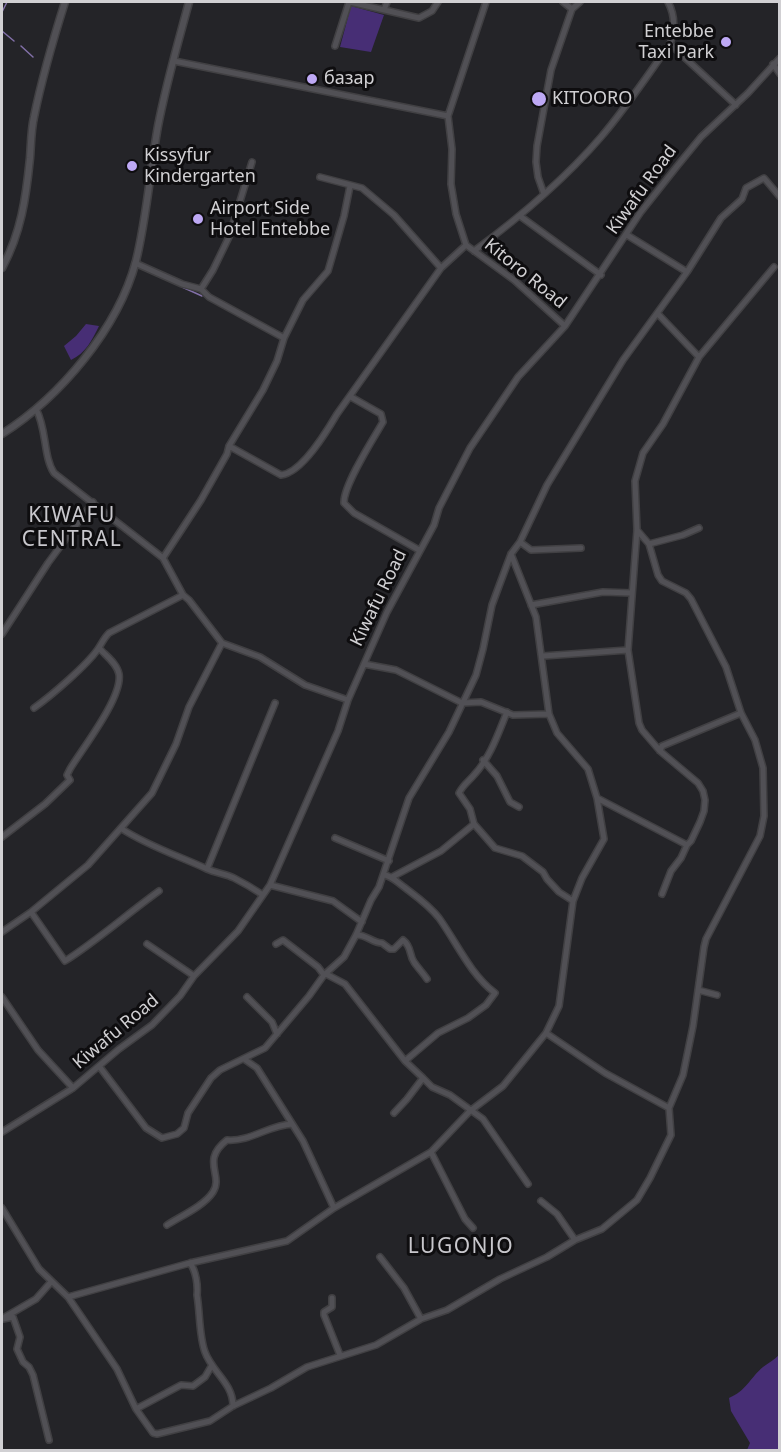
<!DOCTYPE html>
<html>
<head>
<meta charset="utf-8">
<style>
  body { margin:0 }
  #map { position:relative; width:781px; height:1452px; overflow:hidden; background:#242428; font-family:"Noto Sans",sans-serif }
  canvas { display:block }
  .frame { position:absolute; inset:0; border:3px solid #d1d0d3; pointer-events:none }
</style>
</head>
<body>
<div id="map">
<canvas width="781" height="1452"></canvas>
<div class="frame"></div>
</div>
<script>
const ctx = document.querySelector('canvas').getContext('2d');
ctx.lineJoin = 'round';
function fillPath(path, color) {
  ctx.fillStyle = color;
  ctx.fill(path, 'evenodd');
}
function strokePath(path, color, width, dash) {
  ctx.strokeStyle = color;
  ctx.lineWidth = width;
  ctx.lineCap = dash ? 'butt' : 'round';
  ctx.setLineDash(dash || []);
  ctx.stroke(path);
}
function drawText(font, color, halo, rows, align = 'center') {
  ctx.font = font + ' "Noto Sans",sans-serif';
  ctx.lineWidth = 6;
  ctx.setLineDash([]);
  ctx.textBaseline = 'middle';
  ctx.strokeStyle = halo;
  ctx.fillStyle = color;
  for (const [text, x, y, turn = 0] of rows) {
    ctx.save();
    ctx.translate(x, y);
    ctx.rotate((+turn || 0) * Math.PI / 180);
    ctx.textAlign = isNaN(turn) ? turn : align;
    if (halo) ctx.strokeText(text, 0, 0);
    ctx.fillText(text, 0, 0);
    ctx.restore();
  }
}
fillPath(new Path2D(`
  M351,6l33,9 -13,37 -31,-5z
  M86,324l13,2c-7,14 -13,27 -28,34l-7,-14 12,-10z
  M779,1355v95h-32l3,-7 -19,-32 -2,-13c17,-7 21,-20 34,-31 5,-4 11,-7 16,-12z`), '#472e75');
strokePath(new Path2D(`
  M2,12l5,-10
  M2,31l12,10
  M21,46l12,11
  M182,287l20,9`), '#8270a8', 1.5);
const minor = new Path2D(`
  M350,2l69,16 13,-7 6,-9
  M486,2l-38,114 4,33 -1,35 5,30 10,31 48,35 51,46
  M563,2l9,7
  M384,10l3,-8
  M670,44l66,61
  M335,46l14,-44
  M174,61l274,55
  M773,64l7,10
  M320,177l42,11 32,27 47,53
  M544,194l-6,-17 -2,-15 1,-16 14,-76 21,-61 8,-7
  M520,216l81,59
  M627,235l60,37
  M474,251c46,-34 90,-71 127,-114 25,-29 46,-61 69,-93 5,-14 5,-29 -2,-42
  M135,263l47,21 19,5 8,8 75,41
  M201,289l12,-19 16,-33 23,-75
  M658,314l41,43 -36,67 -20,29 -8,28 2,49 -9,120 11,73 3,7 18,21 38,32 5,8 2,9 -1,11 -4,11 -9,19 -4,4 -6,13 -10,13 -9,23
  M699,357l75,-90
  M351,397l30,17 2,8c-10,17 -40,64 -39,81l10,10 65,37
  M36,409c11,20 7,47 18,64l109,85 20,37 6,5 33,43 38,14 45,28 43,15
  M229,446l52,29c21,-2 46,-44 56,-61l104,-146 25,-23
  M520,542l11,8 50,-2
  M649,544l34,-9 16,-7
  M511,554l25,63 13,97 8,19 31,36 9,29 90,47
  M163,558l38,-58 26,-46 2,-8 34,-56 14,-29 7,-23 19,-38 25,-29 16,-55 6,-30
  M531,605l72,-13 29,1
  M2,634l46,-71 45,-61
  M543,656l85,-6
  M364,664l32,6 66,33 19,-1 32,13 36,-1
  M34,708c17,-12 53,-43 64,-59 4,-6 6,-11 11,-16l74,-38
  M660,751l2,-5 79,-33
  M483,760l14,16 13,26 9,5
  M474,824l-4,-15 -11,-16c4,-8 9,-11 15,-18 16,-17 24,-41 33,-63
  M122,829c26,17 57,27 85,40 9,4 19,5 27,9 10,5 20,11 29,17
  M2,837l43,-33 25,-24 -3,-5 3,-6c12,-20 53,-72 49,-95 -2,-11 -14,-19 -20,-26
  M335,838l54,23
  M207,869l68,-166
  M385,875c8,2 12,7 19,12 13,10 25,18 35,31 18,25 31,56 56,75l-9,12 -18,13 -30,15 -33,28
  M392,877l49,-26 33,-27 21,24 27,8 21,16 4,7 12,13 14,9
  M270,885l63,16 29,21
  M31,912l34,49c33,-21 62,-47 94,-70
  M2,932l29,-20 57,-47 64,-72 24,-49 13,-37 33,-64
  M356,935c10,-1 16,8 26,8l8,6h4l9,-9c9,7 6,15 11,22 4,6 9,11 13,17
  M147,944l47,32
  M276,944l7,-4 35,27 6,8
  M326,974l19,10 60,77 18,17 9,9 18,8 33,24 45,65
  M698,990l19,5
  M2,997l36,53 35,38
  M247,997l25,25 5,12
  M546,1033l59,40 64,35
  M244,1059l13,9 46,73 31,67
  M99,1066l47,62 16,10 15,-4 7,-6 4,-15 23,-35 9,-8 45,-22 44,-52 15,-21 20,-18 12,-22 15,-35 8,-13 30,-89 40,-66 27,-57 7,-26 9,-44 7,-19 12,-32 9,-12 27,-57 76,-125 64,-88 34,-54 21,-19 4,-11 18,-10 16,19
  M394,1113l13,-14 16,-21
  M2,1132l71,-44 46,-39 33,-24 28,-29 14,-20 44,-45 32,-46 68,-154 10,-31 39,-88 47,-87 5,-17 31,-60 48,-71 47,-51 75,-113 38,-48 23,-28 47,-44 32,-35
  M431,1152l34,67 8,9
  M541,1201l16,13 18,26
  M2,1208l37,61 29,28 49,72 19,40 17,24 4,1 53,-13 23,-15 38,-18 36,-21 69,-22 45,-26 26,-9 53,-31 47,-22 28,-17 27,-11 23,-19 12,-10 13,-22 21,-43 -2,-27 14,-33 10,-49 11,-79 2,-8 54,-103 4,-20 -1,-48 -8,-28 -14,-27 -15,-46 -35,-68 -5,-6 -24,-12 -4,-6 -9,-31 -12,-14
  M167,1225c14,-9 37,-19 46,-33 11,-17 -13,-31 14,-52 23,2 42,-15 65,-16
  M380,1257l24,31 17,31
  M190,1263c6,8 8,22 7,32 3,17 2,41 8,57 7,20 28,31 28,54
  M68,1297l122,-34 97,-22 47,-33 97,-56 39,-41 33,-25 43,-53 13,-27 14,-105 9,-23 22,-39 -7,-41
  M332,1298v9l-8,5v3l16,40
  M5,1317l31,-18 15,-17
  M3,1319l10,-2 7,20 -3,12 6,13 6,5 4,8 16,65
  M136,1409l45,-24 12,1 12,-9 7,-12`);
const tertiary = new Path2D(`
  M2,268c19,-35 24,-70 28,-110 1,-13 1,-28 4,-41 8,-39 19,-77 31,-115
  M2,434c58,-37 116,-105 134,-173 11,-45 14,-91 22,-135 8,-42 20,-83 31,-124`);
strokePath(minor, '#414043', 8);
strokePath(tertiary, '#414043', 9);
strokePath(minor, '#515055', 5);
strokePath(tertiary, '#515055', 6);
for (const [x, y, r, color] of [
  [726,42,6,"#bea9f5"],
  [312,79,6,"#bea9f5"],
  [539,99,8,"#bea9f5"],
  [132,166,6,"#bea9f5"],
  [198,219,6,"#bea9f5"]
]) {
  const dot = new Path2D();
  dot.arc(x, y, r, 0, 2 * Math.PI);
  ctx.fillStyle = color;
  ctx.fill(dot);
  strokePath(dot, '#0e0d0f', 2);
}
drawText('18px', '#d1d0d3', '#0e0d0f', [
  ["Entebbe",714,32,"right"],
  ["Taxi Park",714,53,"right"],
  ["базар",324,79],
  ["KITOORO",552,99],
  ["Kissyfur",144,156],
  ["Kindergarten",144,177],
  ["Airport Side",210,209],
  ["Hotel Entebbe",210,230]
], 'left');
drawText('18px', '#d1d0d3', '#0e0d0f', [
  ["Kiwafu Road",642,190,-54],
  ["Kitoro Road",525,274,39],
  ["Kiwafu Road",379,598,-64],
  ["Kiwafu Road",116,1032,-40]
]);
ctx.letterSpacing = '1.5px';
drawText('21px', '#c8c7cc', '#0e0d0f', [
  ["KIWAFU",72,516],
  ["CENTRAL",72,540],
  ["LUGONJO",461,1247]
]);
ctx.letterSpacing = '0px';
</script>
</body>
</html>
